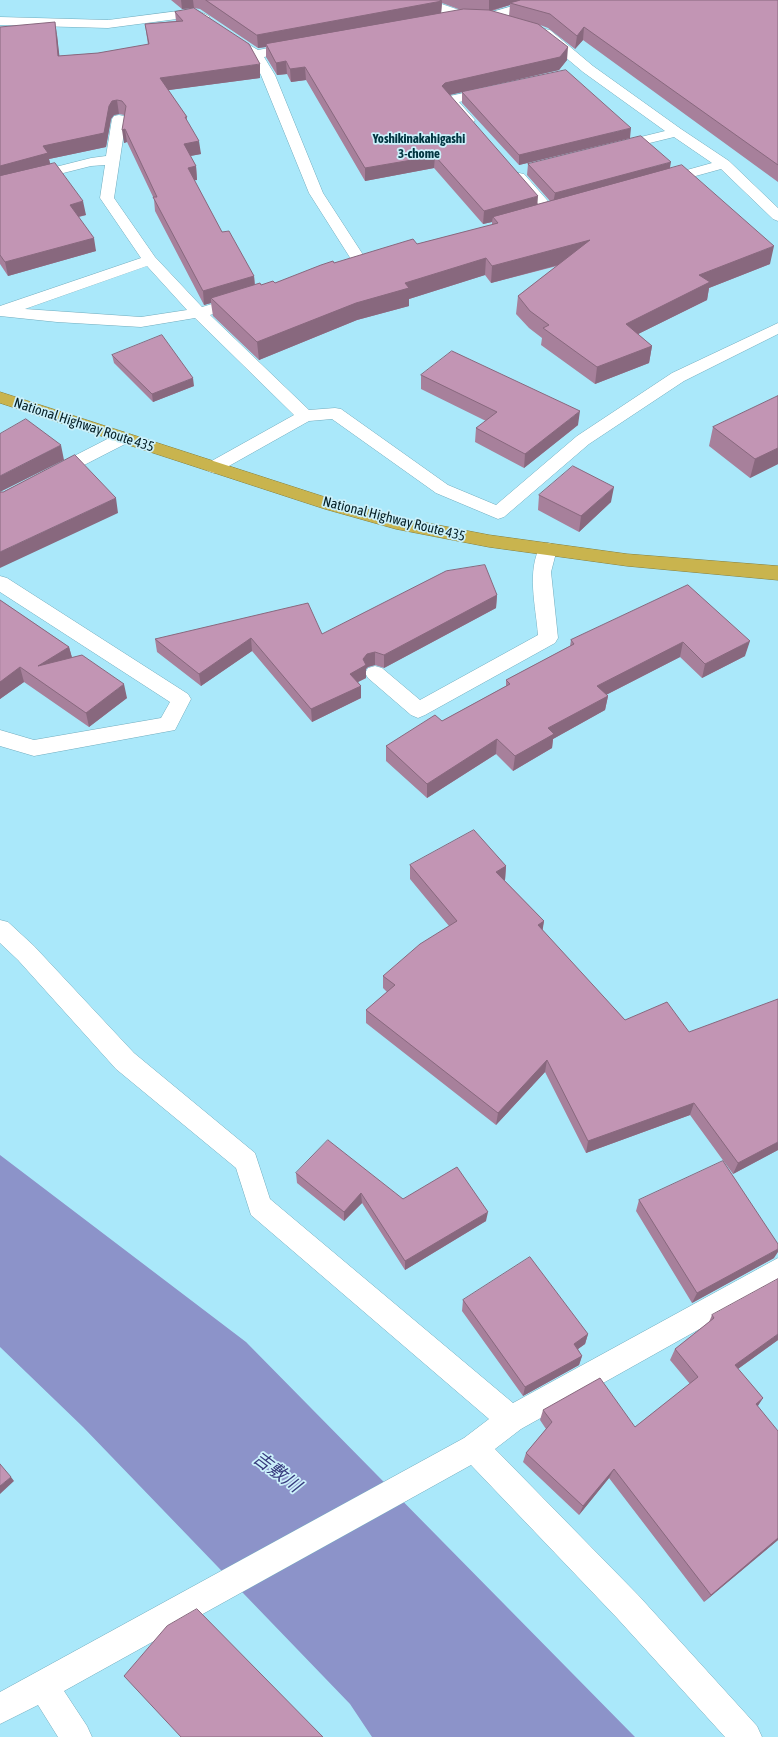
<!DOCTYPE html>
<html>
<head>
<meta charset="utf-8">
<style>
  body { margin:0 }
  canvas { display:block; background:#aae8fa }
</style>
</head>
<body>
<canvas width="778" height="1737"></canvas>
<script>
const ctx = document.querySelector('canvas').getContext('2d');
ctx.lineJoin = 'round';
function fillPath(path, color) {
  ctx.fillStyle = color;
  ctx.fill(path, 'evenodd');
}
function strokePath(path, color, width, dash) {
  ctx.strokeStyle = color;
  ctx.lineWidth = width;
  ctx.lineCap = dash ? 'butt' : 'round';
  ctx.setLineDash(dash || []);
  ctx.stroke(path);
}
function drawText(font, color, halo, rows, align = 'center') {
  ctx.font = font + ' "Asap Condensed","Noto Sans JP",sans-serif';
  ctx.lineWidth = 3.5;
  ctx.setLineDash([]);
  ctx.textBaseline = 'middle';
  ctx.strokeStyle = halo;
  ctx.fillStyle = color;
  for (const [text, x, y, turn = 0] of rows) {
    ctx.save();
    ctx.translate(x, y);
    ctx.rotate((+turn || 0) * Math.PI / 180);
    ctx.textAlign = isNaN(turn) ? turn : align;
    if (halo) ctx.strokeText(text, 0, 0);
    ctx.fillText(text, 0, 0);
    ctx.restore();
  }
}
fillPath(new Path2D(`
  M0,1155l246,187 389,395h-263l-22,-33 -267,-277 -83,-80z`), '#8c93c9');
const minor = new Path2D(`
  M412,0h18l38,13 1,3 -1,3h-10l-44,-16z
  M533,0h19l-2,3 -60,18 -5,-1 -1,-3 1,-3z
  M194,9l15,7 1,3 -1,3h-10l-7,-5 -84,11 -108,-3v-8l108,3z
  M545,29l5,1 43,36 88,63 48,32 49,47v13l-5,-2 -52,-50 -58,16 -5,-1 -2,-3 2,-3 54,-15 -38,-26 -57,14 -5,-1 -2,-3 2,-3 53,-13 -82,-59 -43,-36 -2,-3 2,-3z
  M246,43l12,7 38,-7 5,1 2,3 -2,3 -5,1 -32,6 11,18 48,118 46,71 -3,3 -5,2 -5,-2 -47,-74 -48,-118 -10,-19 -12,-9 2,-3z
  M492,87l5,1 2,3 -2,3 -38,8 16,18 -2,3 -5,1 -5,-1 -20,-23 2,-3z
  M119,115l5,1 2,3 -12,79 41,59 47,50 40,-12 6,2 2,3 -2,3 -38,12 99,95 26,-2 6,1 107,76 48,20 81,-69 95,-63 106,-50v11l-94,47 -95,63 -85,73 -6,2 -62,-26 -104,-74 -23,2 -89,50 -6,2 -6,-2 -3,-4 3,-4 86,-48 -99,-97 -54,9 -84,-5 -57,-6v-10l141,-48 -41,-60 5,-33 -14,1 -91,23v-8l91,-23 15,-2 6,-37 2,-3zM147,266l40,44 -46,7 -116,-8z
  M519,173l5,1 31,35 2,3 -2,3 -5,1 -5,-1 -31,-35 -2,-3 2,-3z
  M123,432l6,2 3,4 -3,4 -123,63 -6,2v-13l117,-60z
  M548,543l7,2 2,4 -6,23 7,66 -3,5 -130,72 -7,3 -7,-3 -43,-37 -3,-5 3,-5 7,-2 7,2 38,32 118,-65c-2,-28 -12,-65 3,-90z
  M0,576l7,2 181,116 3,5 -16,31 -141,26 -34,-10v-16l34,10 127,-22 9,-16 -170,-110z
  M0,920l8,2 26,24 100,107 121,100 15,46 243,204 265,-145v27l-257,144 -26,20 144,147 118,130 5,11h-37l-108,-119 -146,-153 -407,226 23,35 5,11h-34l-20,-32 -38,19v-32l464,-254 25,-19 -238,-204 -15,-47 -120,-99 -98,-109 -18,-17z`);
const highway = new Path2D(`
  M0,392l337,109 59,16 93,18 138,19 151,12v14l-151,-14 -138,-19 -93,-18 -71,-20 -325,-106z`);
strokePath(minor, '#70acbe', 1);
strokePath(highway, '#858040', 1);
fillPath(minor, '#fff');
fillPath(highway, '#c9b44e');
fillPath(new Path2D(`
  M171,0h607v182l-195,-142 -8,9 -27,-21 -8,-3 27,35 -8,10 -110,25 89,109 12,-3 -23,-26 1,-11 142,4 100,96 -61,24 -2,12 -69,34 14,12 -3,17 -54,21 -54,-39 1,-7 -13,-10 -13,-14 2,-18 39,-30 -66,17 -6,-8 -76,24v7l-52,14 -98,40 -46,-44 -2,-13 -7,2 -49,-94 -1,-12 -27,-57 -3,1v-28l-5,-1 -5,1 -3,4 -5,28 -57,12 1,5 36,51 -7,2 17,34 -88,25 -8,-12v-237l57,8 2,21 39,-3 50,-8 -3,-21 31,-3 -1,-9 85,66 -92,12 19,27v4l14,33 -11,2 6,10 1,14h-3l28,52 32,44 1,9h6l14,-2 59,-20 83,-19 75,-19v-3l-9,2 -49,-56 -69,13 -59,-101 -15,2 -4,-8 -10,1 -11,-18v-10l-8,1 -58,-39 -6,-1 -12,1zM442,3l19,7 -20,3zM510,5l-1,11 -17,-5z
  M462,92l168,46 -111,27 -57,-62z
  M112,355l82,31 -41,16 -39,-39z
  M421,375l157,50 -54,43 -49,-26 1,-14 10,-7 -65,-32z
  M778,396v68l-28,14 -41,-32 4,-19z
  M539,495l72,7 -32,30 -41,-22z
  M688,585l57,71 -43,22 -22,-21 -74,38 2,1 -3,14 -52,29 -1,9 -39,23 -17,-17 -69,44 -41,-37v-15l56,-25 64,-35v-6l64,-34 1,-6z
  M497,595l-1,13 -112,60 -9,-3 -7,2 -2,2v9l-8,4 3,4v12l-49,24 -60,-71 -51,35 -44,-34 -2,-13 167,-5z
  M0,600l69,47 3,11 55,40 -38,29 -65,-45 -24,17z
  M410,865l96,1 -1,14h-1l40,41 -2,9 83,90 64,12 89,118 -45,24 -43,-59 -104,38 -41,-81 -49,53 -130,-102v-13l21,-18 -4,-4v-12l66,-50 -39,-47z
  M296,1173l107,26 83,22 -81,49 -43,-67 -18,18 -47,-38z
  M639,1200l135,58 -82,45 -56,-92z
  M463,1300l125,34 -3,10 -7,5 4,7 -3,9 -56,31 -61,-85z
  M712,1315l66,25 -40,29 25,29 -6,8 21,134 -74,62 -95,-124 -30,37 -56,-53 3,-9 20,-24 -6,-9 3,-10 92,17 55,-43 -20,-24 5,-11 34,-27z`), '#a7809b');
fillPath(new Path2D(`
  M181,0h12l1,8 -12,1z
  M489,0h39l-18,3v2l-21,6z
  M442,1l-1,14 -175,29v3l-8,1 -1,-13z
  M55,22l2,13 4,34 -3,-13z
  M584,27l-1,13 -8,9 2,-13z
  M568,47l-1,13 -8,10 -114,26 -3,-10 3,-3z
  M286,61l1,13 -10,1 -1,-12z
  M260,64v14l-98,13 -2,-13z
  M305,67l1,13 -15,2 -1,-13z
  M117,100l2,14 -5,1 -3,4 -5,28 -57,12 2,8 -51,14v-15l43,-20 66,-40 3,-5z
  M631,128l-1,10 -111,27v-10z
  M125,129l2,13 -3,1 -2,-13z
  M199,141l2,13 -16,3 -1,-13z
  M435,156l-1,12 -69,13v-13z
  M671,162l-2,11 -116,31 2,-11z
  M196,166l1,14 -8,1 -1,-13z
  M538,196l-1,13 -44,8 -1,5 -9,2 1,-13z
  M83,201l3,14 -14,3 -2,-13z
  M94,238l2,13 -88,25 -3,-14z
  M590,240l-2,17 -97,26 1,-17z
  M774,246l-4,18 -61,24 -2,12 -83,41 2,-17 73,-49z
  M486,258l-1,17 -76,24v7l-52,14 -98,40 -2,-18 148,-59z
  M254,276l1,14 -44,8v5l-7,2 -1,-14z
  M652,346l-3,17 -54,21 2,-17z
  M193,378l1,8 -41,16 -1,-8z
  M580,411l-2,14 -54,43 1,-14z
  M61,445l3,15 -64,32v-16z
  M778,448v16l-28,14 5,-19z
  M614,487l-3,15 -32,30 2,-16z
  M116,498l2,15 -118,55v-16z
  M497,595l-1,13 -112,60v-13z
  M251,638l1,13 -51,35 -2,-12z
  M750,641l-5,15 -43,22 3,-14z
  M683,642l-3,15 -86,44 3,-15z
  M69,647l4,14 -35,5z
  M375,652v13l-7,2 -2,2v9l-16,8v-12l13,-15 4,-5z
  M20,667l4,15 -24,17v-17z
  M124,684l3,14 -38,29 -3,-14z
  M361,686v12l-49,24 -1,-13z
  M608,696l-3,14 -52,29 -1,9 -39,23 2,-15 33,-28z
  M497,739l-1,15 -69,44v-14z
  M506,866l-1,14 -10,5 1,-13z
  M544,921l-2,13 -4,-9z
  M547,1060l-2,12 -49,53 2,-12z
  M694,1103l-4,12 -104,38 2,-12z
  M778,1142v8l-45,24 5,-11z
  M361,1193l1,10 -18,18v-9z
  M488,1212l-2,9 -81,49v-9z
  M778,1249v3l-4,6 -82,45 5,-10z
  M588,1334l-3,10 -14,10 3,-10z
  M778,1334v6l-50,36 7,-11z
  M582,1356l-3,9 -56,31 2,-9z
  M763,1398l-7,11v-5z
  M614,1469l-5,9 -30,37 4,-9z
  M11,1477l3,4 -14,13v-8z
  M778,1538v2l-74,62 7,-7z`), '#88687e');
const building = new Path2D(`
  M206,0h233l3,1 -185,34z
  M521,0h257v165l-194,-138 -7,9 -27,-22 -40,-11z
  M194,8l55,36 11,20 -100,14 27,39h-2l14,24 -15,3 12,22 -8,2 34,64 7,-1 25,45 -51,15 -50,-94h4l-32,-68 -3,1 4,-24 -4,-5 -5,-1 -5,1 -3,5 -5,27 -61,13 5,7 -48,13v-139l55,-5 3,34 40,-3 51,-9 -4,-20 38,-3 -8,-9z
  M464,9l25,1 49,14 30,23 -8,10 -115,26 -3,3 96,110 -54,15 -49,-55 -70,12 -60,-101 -15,2 -4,-8 -10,2 -10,-19z
  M566,70l65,58 -112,27 -57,-63z
  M641,136l30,26 -116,31 -27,-29z
  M55,163l28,38 -13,4 24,33 -89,24 -5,-7v-79z
  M682,165l92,81 -75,29 11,7 -84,42 26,22 -55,21 -54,-39 6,-3 -19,-14 -12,-15 72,-56 -98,26 -6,-8 -81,25 4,5 -53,15 -99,39 -46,-44 49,-15 1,2 12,-4 2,2 46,-18 12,-4 1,2 79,-24 4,5 81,-21 -5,-6z
  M162,335l31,43 -41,16 -40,-39z
  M452,351l128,60 -55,43 -49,-26 21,-16 -76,-37z
  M778,396v52l-23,11 -42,-32z
  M26,419l35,26 -61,31v-42z
  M75,455l41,43 -116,54v-60h3z
  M573,466l41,21 -33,29 -42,-21z
  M485,565l12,30 -113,60 -9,-3 -8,2 -4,5 3,6 -16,9 11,12 -50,23 -60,-71 -52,36 -44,-35 153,-36 14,31 124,-63z
  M688,585l62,56 -45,23 -22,-22 -86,44 11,10 -60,32 6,6 -39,22 -18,-17 -70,45 -41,-38 49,-31 7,6 68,-37 -4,-4 68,-36 -3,-4z
  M0,600l69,47 -31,19 44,-11 42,29 -38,29 -66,-46 -20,15z
  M474,830l32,36 -10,6 48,49 -6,4 87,95 42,-18 22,30 89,-33v143l-40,21 -44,-60 -106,38 -41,-81 -49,53 -132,-103 29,-25 -12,-9 37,-32 37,-23 -47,-56z
  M328,1140l75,59 54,-32 31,45 -83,49 -44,-68 -17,19 -48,-39z
  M723,1161l55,83v5l-81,44 -58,-93z
  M530,1257l58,77 -14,10 8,12 -57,31 -62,-87z
  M778,1279v55l-43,31 28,33 -7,6 22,27v107l-67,57 -97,-126 -31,37 -57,-53 26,-31 -9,-12 57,-32 35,49 63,-50 -23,-28 39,-31 -2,-3z
  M0,1464l11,13 -11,9z
  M197,1609l126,128h-142l-57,-61 43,-50z`);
fillPath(building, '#c295b4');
strokePath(building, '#88687e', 1);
drawText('bold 13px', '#013540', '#ccf1fb', [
  ["Yoshikinakahigashi",419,139],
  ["3-chome",419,154]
]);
drawText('14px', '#062026', '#ccf1fb', [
  ["National Highway Route 435",84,425,18],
  ["National Highway Route 435",394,519,14]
]);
drawText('italic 18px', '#373a7d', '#ccf1fb', [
  ["吉敷川",277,1472,37]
]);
</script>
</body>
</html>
